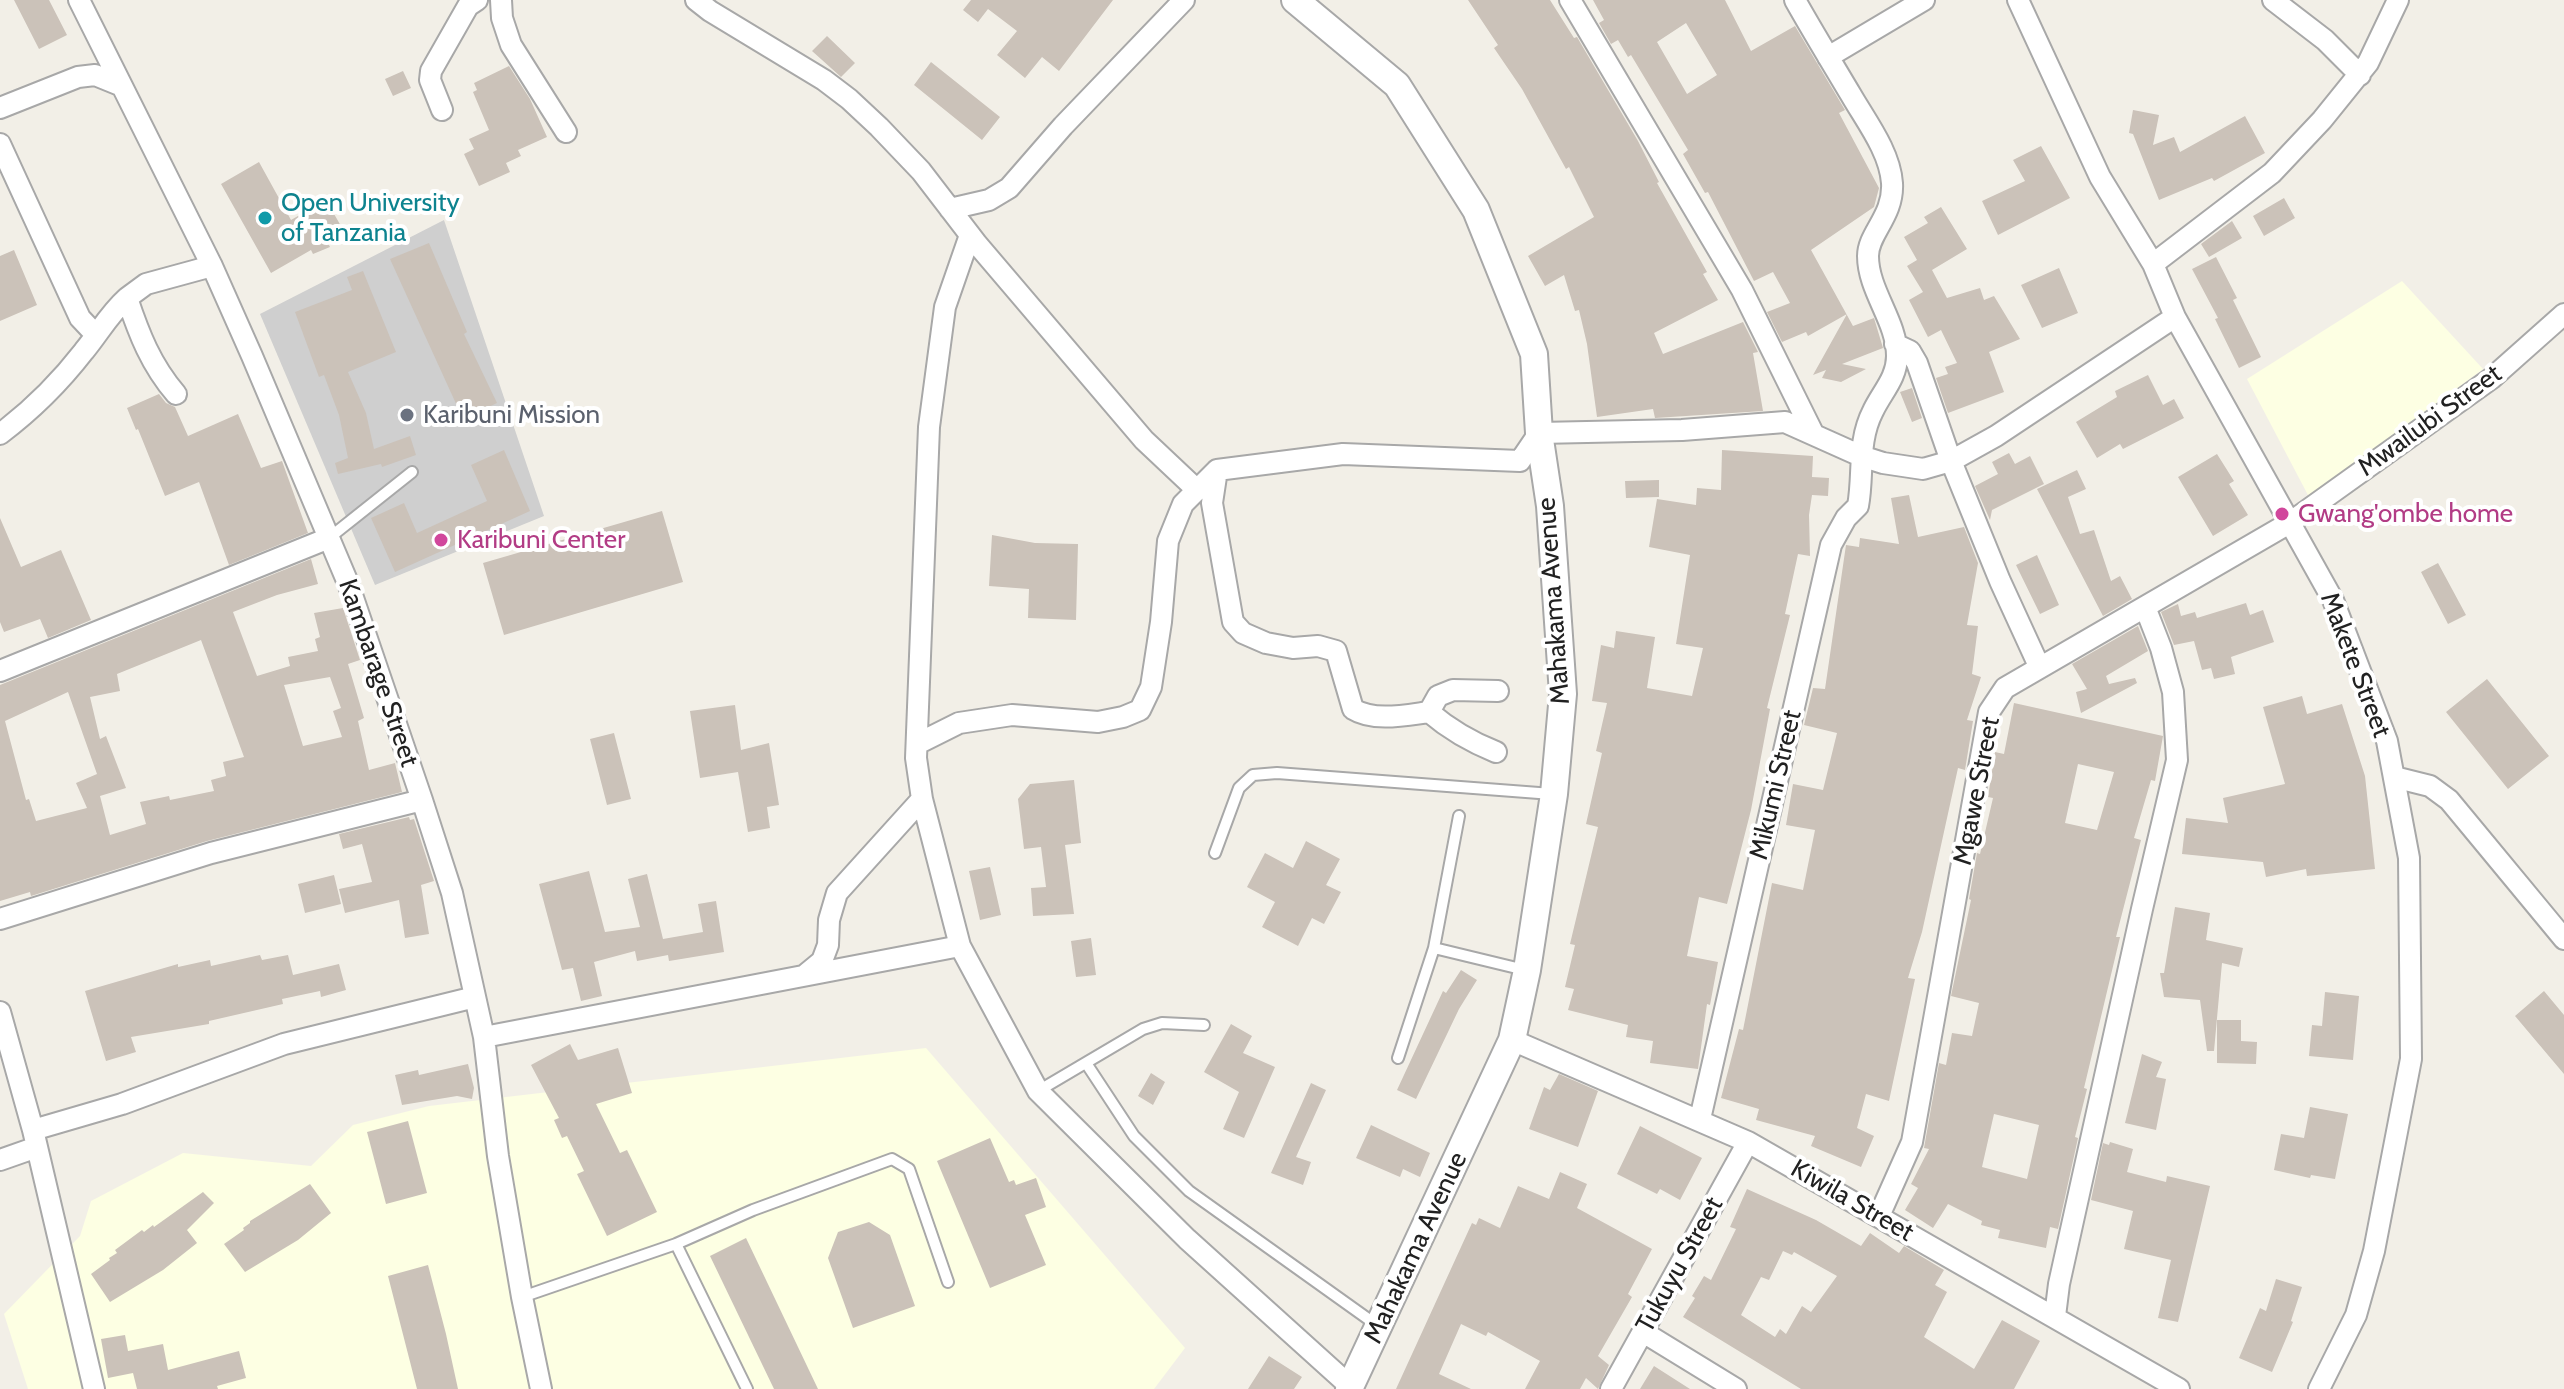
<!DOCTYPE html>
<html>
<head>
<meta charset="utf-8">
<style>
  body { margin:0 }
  canvas { display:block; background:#f2efe7 }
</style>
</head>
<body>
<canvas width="2564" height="1389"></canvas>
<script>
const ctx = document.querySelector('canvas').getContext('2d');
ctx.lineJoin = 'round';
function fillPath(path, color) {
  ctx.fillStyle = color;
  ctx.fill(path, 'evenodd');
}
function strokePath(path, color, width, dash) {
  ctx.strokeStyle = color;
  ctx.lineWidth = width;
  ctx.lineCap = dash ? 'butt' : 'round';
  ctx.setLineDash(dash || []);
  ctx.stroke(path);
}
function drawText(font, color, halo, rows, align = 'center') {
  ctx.font = font + ' Cabin,sans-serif';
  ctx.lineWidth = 8;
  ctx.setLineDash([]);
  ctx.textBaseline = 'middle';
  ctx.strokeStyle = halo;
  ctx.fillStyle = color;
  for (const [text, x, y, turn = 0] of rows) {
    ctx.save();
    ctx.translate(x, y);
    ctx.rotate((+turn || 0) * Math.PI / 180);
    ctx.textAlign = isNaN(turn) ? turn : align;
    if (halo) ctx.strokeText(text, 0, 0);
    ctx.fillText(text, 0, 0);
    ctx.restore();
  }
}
fillPath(new Path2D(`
  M2402,281l81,88 -174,128 -62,-118z
  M926,1048l259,300 -31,41h-1126l-24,-75 76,-78 11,-35 92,-48 128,13 42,-41 76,-19z`), '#fdffe3');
fillPath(new Path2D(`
  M444,220l100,296 -169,69 -115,-271z`), '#cfcfcf');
fillPath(new Path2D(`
  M14,0h35l18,35 -28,14z
  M971,0h142l-54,71 -17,-14 -17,21 -28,-23 20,-24 -29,-22 -10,13 -15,-12z
  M1468,0h82l24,38 3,-1 61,104 21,41 -2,1 50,89 -4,2 15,26 -64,33 9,21 80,-32 15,30 -5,1 10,58 -108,7 -2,-9 -56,8 -10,-73 -8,-34 -4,1 -11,-36 -19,11 -17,-30 66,-39 -25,-50 -3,2 -44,-80 -28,-41 4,-3z
  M1593,0h132l26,51 44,-25 50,84 -6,3 40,75 -5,19 -63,43 42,76 21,-8 9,30 -41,16 24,5 -25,13 -19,-4 4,-8 -13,5 34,-61 -39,22 -2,-4 -24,10 -15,-30 23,-9 -17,-31 -19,9 -46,-89 -3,1 -22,-39 5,-4 -57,-95 -3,2 -10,-17 -7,4 -12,-21 5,-3zM1686,23l31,52 -30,19 -30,-52z
  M827,36l28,27 -14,14 -29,-26z
  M931,62l69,55 -18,23 -68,-55z
  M509,66l21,33 17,38 -29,13 3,6 -15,7 4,9 -31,14 -15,-32 10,-5 -5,-10 20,-9 -16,-38 4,-2 -3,-7z
  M403,71l8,17 -18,8 -8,-17z
  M2133,110l26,5 -6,30 21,-8 6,15 65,-36 20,37 -51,28 -2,-3 -53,22 -26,-66 -4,-1z
  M2041,146l29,52 -72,37 -16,-34 43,-20 -12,-21z
  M259,162l32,58 35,-20 19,33 -17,10 2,4 -17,7 -2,-4 -40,23 -50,-89z
  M2284,198l11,20 -31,18 -11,-20z
  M1941,207l26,42 -35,21 15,28 33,-10 4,12 10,-4 26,43 -31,13 15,40 -56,21 -12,-35 12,-4 -3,-7 12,-4 -16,-33 -13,7 -19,-37 14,-8 -16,-26 10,-6 -13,-23 24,-14 -4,-6z
  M2232,221l10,17 -33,19 -8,-13z
  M429,243l38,89 -3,2 33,69 -34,16 -73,-160z
  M14,250l23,55 -37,16v-65z
  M2216,257l21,41 -4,2 28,57 -22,11 -24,-49 3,-1 -26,-49z
  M2059,268l19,45 -36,15 -21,-43z
  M363,271l33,81 -48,20 18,41 8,36 36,-13 6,19 -34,12 -1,-3 -43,10 -3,-11 13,-5 -9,-43 -15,-40 -5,2 -24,-65 57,-22 -5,-13z
  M2148,375l15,30 11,-6 10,19 -61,31 -3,-5 -23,14 -21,-36 41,-25 -2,-6z
  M1912,388l10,30 -10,4 -12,-30z
  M159,394l7,9 9,4 13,29 50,-22 23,54 21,-7 26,72 -79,32 -30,-83 -34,14 -27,-67 -2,1 -9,-22z
  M504,450l26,61 -135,61 -24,-54 33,-15 13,30 70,-32 -16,-36z
  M1722,450l91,6 -1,21 17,1 -1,18 -16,-1 -3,20 1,41 -12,-2 -13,60 5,1 -23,93 3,1 -19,101 -24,94 -28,-7 -12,59 31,6 -8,43 -3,-1 -9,65 -48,-6 3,-22 -27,-4 2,-12 -60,-15 6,-21 -9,-2 10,-42 -5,-1 28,-117 -12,-3 16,-71 -6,-2 11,-48 -15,-2 9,-56 13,3 2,-17 39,6 -8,51 45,8 11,-48 -27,-4 14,-89 -41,-8 8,-48 39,6 1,-17 24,2z
  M2009,453l6,11 15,-8 14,28 -52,26 -2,10 -15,-34 23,-12 -6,-12z
  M2217,454l17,27 -5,3 19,31 -35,21 -35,-59z
  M2077,470l9,19 -18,8 12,37 14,-4 17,51 9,-5 12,23 -29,17 -66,-127z
  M1659,480v17l-33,1 -1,-17z
  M1909,495l9,42 46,-10 14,36 -11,62 11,1 -6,48 9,3 -14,43 6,1 -8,49 -7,-2 -36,164 -14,46 7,1 -26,122 -23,-7 -9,34 17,8 -13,31 -50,-21 4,-10 -59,-16 3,-11 -38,-11 18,-69 4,1 29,-147 31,7 12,-60 -29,-5 7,-41 30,6 14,-57 -33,-8 9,-37 12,1 21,-144 13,2 1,-9 39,6 -8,-46z
  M662,511l21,71 -179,53 -21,-72z
  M0,518l21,49 40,-17 30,70 -43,18 -8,-19 -36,13 -4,-10z
  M992,535l43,8 43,1 -2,76 -48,-2 1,-29 -40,-3z
  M2037,555l22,50 -19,9 -24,-49z
  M311,559l7,25 -41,11 -44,17 24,64 33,-10 -2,-9 30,-6 -3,-12 5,-2 -6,-24 29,-5 17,52 -12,4 16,54 -6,3 11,49 26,-7 7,29 -195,49 -176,55 -1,-4 -30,9v-216zM201,640l43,117 -21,5 3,14 -15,4 3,11 -44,9 -1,-4 -29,6 6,22 -36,11 -10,-39 26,-8 -20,-52 -6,3 -10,-42 30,-6 -3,-17zM330,677l11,31 -8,3 9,26 -39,9 -19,-61zM68,692l29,82 -21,9 11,25 -51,13 -7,-22 -3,1 -21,-79z
  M2438,563l28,52 -18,9 -27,-52z
  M2246,603l4,12 13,-5 11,32 -43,15 4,17 -21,5 -3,-11 -9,2 -8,-29 -20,4 -13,-33 17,-8 3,12 14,-4 2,6z
  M2138,626l10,25 -42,25 3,8 26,-6 2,5 -56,30 -5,-21 11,-3 -15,-25z
  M2487,679l62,77 -41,33 -62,-77z
  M2302,696l5,18 35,-10 23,72 10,93 -68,7 -1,-7 -40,8 -3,-15 -81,-8 4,-36 42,5 -5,-25 62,-14 -22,-77z
  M2014,703l149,33 -8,45 -4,-1 -17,58 7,2 -25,97h4l-36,151 3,1 -12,48 3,1 -20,91 -8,-2 -4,21 -48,-10 2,-8 -19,-5 1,-4 -34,-17 -15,24 -28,-18 13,-22 -7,-4 18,-35 -5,-1 15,-85 7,2 6,-32 20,3 7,-33 -28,-7 20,-96 -2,-1 8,-46 3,1 13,-56 -5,-1 7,-45 9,2zM2078,764l36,8 -17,58 -32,-7zM1994,1114l45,11 -12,54 -45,-12z
  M735,705l6,45 28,-7 10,62 -12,2 3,21 -22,4 -10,-60 -38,6 -10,-67z
  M614,733l17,66 -24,6 -17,-66z
  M1074,780l7,63 -16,2 9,69 -41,2 -2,-28 15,-1 -5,-40 -17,2 -6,-50 12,-15z
  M409,817l1,3 4,-1 20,62 -13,4 8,49 -24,4 -6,-38 -54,13 -6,-24 33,-7 -10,-38 -19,5 -4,-15z
  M1306,841l34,18 -14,26 15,7 -17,32 -12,-6 -14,28 -36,-19 13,-25 -28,-15 18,-34 28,15z
  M990,867l11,48 -21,5 -11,-49z
  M589,871l16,61 35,-5 -12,-48 19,-5 16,65 40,-7 -5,-28 18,-3 8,51 -55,9 -1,-6 -31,6 -2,-10 -41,11 8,34 -21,5 -8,-33 -11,2 -23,-86z
  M334,875l7,29 -36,9 -7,-29z
  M2175,907l35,6 -4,27 37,8 -4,19 -17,-4 -8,88h-7l-7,-51 -36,-3 -4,-24h4z
  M1091,938l5,37 -20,2 -5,-36z
  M260,955l2,5 26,-5 5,20 46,-11 7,26 -25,7 -1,-6 -38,8 1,5 -74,17v3l-78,13 5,15 -30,9 -21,-70 93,-27v3l32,-7 1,6z
  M1461,970l16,10 -18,29 -43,90 -19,-9 46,-99 3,2z
  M2544,991l20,24v59l-49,-58z
  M2325,992l34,4 -6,64 -44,-4 3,-31 10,1z
  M2217,1020h24v21l16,1 -1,22 -39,-1z
  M1231,1024l21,12 -9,17 32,14 -31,71 -21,-9 16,-37 -35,-20z
  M570,1044l8,16 40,-12 14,45 -36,11 24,49 7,-3 30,62 -50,24 -30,-62 7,-3 -17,-35 -5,2 -8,-18 5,-2 -28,-53z
  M2142,1054l20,8 -6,15 10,2 -10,51 -31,-7z
  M468,1064l6,24 -2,11 -15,-3 -55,9 -7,-30 23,-5 1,5z
  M1151,1073l14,9 -12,23 -15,-9z
  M1559,1074l39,17 -20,56 -49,-18 15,-42 6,3z
  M1311,1083l15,7 -30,67 15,5 -8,23 -32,-12z
  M2310,1107l38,7 -13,65 -24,-4 -1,3 -36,-8 7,-36 23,4z
  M408,1121l19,72 -41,11 -19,-72z
  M1371,1125l59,28 -10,24 -17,-8 -3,8 -44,-19z
  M1640,1126l62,32 -22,42 -20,-11 -3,5 -40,-20z
  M990,1138l19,44 5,-2 2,5 20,-7 10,29 -21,8 21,50 -56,23 -53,-127z
  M2110,1142l23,7 -6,23 39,10 1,-6 43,10 -32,136 -20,-4 13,-58 -47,-11 9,-38 -42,-11 12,-57 6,2z
  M1560,1172l27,12 -10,24 75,41 -24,45 4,3 -34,59 11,9 -11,24 -12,-11 -6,11h-55l15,-28 -52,-29 -2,4 -25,-12 -22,50 32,15h-75l76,-166 4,2 3,-7 21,10 18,-42 31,13z
  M310,1184l21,29 -33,27 -53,32 -21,-28 20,-14 -1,-2 7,-5v-2z
  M1747,1189l69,31 45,26 9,-13 29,20 5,-7 40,24 -9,15 12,7 -23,45 50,32 28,-49 38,21 -26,48h-213l-118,-72 12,-19 -3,-2 12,-20 7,4 25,-51 -6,-2zM1783,1251l9,4 2,-3 43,24 -26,36 -9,-6 -16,28 -6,-5 -5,8 -34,-22 20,-38 8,3z
  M203,1192l11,11 -27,27 10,13 -34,27 -53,32 -19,-28 19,-14 -1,-2 8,-5 -2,-3 27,-20 2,2 9,-7 1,2z
  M869,1222l21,13 25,71 -62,22 -25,-70 10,-26z
  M746,1238l72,151h-44l-64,-133z
  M428,1265l18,69 12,55h-41l-29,-113z
  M2276,1279l26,8 -11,34 2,1 -21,50 -33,-14 21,-50 6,3z
  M125,1335l3,16 35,-7 5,26 71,-19 7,27 -29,8 1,3h-81l-4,-16 -25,5 -7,-39z
  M1269,1356l33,21 -8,12h-46z
  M1654,1366l36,23h-50z`), '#cbc2b9');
const service = new Path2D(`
  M329,538l83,-66
  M1459,816l-25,132 91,22
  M1215,853l24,-65 14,-13 24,-2 275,21
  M1398,1058l36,-110
  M1086,1063l48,73 55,55 189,135
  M1038,1091l105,-62 19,-6 42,2
  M676,1244l71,145
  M522,1297l154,-53 77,-34 139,-51 17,10 39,113`);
const minor = new Path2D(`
  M79,0l133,266 40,90 96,227 74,217 30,93 32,144 14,119 24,141 19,92
  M501,0l1,18 9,27 55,87
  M696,0l14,11 114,69 25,19 30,28 42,44 56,73 167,196 52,49
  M1570,0l172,290 71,143
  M2018,0l82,177 53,87 22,53 158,283 54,141 22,117 2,201 -37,192 -18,64 -37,74
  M2273,0l52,40 35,35
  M1828,57l96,-57
  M0,108l78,-31 17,-2 27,11
  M442,110l-12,-30 1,-9 37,-65 9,-6
  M0,144l80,174 16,17
  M950,209l39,-9 20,-12 54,-62 121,-126
  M970,235l-25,72 -16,120 -13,331 6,41 38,147 78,145 149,148 164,148
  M2153,264l119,-91 50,-53 46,-57 30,-63
  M1895,344l15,7 7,12 34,98 49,120 39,85
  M176,394c-25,-29 -37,-60 -49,-96l19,-14 66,-18
  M0,434c32,-24 60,-52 84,-83 15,-18 25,-37 43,-53
  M1217,470l-5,33 21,119 10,11 23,10 27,5 25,-2 18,5 17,58c21,13 53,6 76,3l9,-16 15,-6 45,1
  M0,671l329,-133
  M1429,712c21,18 42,30 67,40
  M917,744l42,-21 53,-8 86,7 25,-5 17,-7 11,-23 10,-65 7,-81 15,-37 34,-34 126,-16 177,7 19,-28 143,-3 103,-8 76,34 22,7 40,6 28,-8 45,-25 179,-119
  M2394,777l36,9 19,14 115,139
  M0,919l211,-66 211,-53
  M805,975l17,-14 6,-16 1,-25 8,-27 85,-94
  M0,1012l33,118 61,259
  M484,1037l476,-91
  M1512,1040l236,102 431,247
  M1700,1119l131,-574 15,-27 12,-12c6,-32 -1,-64 15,-95 9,-19 24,-33 24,-55 0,-35 -29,-65 -29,-100 0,-23 26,-40 24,-73 -2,-31 -26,-62 -41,-88 -19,-32 -38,-63 -56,-95
  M33,1130l89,-26 162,-60 191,-47
  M0,1160l37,-13
  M1879,1216l33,-74 77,-430 16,-24 286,-166 201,-144 72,-64
  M2055,1316l4,-32 83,-375 35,-149 -4,-68 -12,-44 -16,-41
  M1643,1332l93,57
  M1611,1389l137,-247`);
const tertiary = new Path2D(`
  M1295,0l102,85 79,125 58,144 5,79 11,73 13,188 -9,100 -27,176 -15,70 -163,349`);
strokePath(service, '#a8a8a8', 14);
strokePath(minor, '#a8a8a8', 24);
strokePath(tertiary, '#a8a8a8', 30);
strokePath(service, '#fff', 10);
strokePath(minor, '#fff', 20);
strokePath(tertiary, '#fff', 26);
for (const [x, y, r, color] of [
  [265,218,8,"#0f9aa8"],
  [407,415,8,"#6b7280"],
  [2282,514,8,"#d1479c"],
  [441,540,8,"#d1479c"]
]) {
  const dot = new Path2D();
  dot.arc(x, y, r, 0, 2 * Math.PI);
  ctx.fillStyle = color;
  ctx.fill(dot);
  strokePath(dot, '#fff', 3);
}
drawText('26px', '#0d838f', '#fff', [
  ["Open University",281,203],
  ["of Tanzania",281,233]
], 'left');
drawText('26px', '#5b616d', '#fff', [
  ["Karibuni Mission",423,415]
], 'left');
drawText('26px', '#212121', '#fff', [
  ["Mwailubi Street",2430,421,-36],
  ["Mahakama Avenue",1554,601,-94],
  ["Makete Street",2355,665,69],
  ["Kambarage Street",378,673,71],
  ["Mikumi Street",1776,785,-77],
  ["Mgawe Street",1977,791,-79],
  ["Kiwila Street",1852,1201,30],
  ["Mahakama Avenue",1416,1248,-65],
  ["Tukuyu Street",1680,1265,-61]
]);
drawText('26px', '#b23c85', '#fff', [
  ["Gwang'ombe home",2298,514],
  ["Karibuni Center",457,540]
], 'left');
</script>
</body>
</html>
